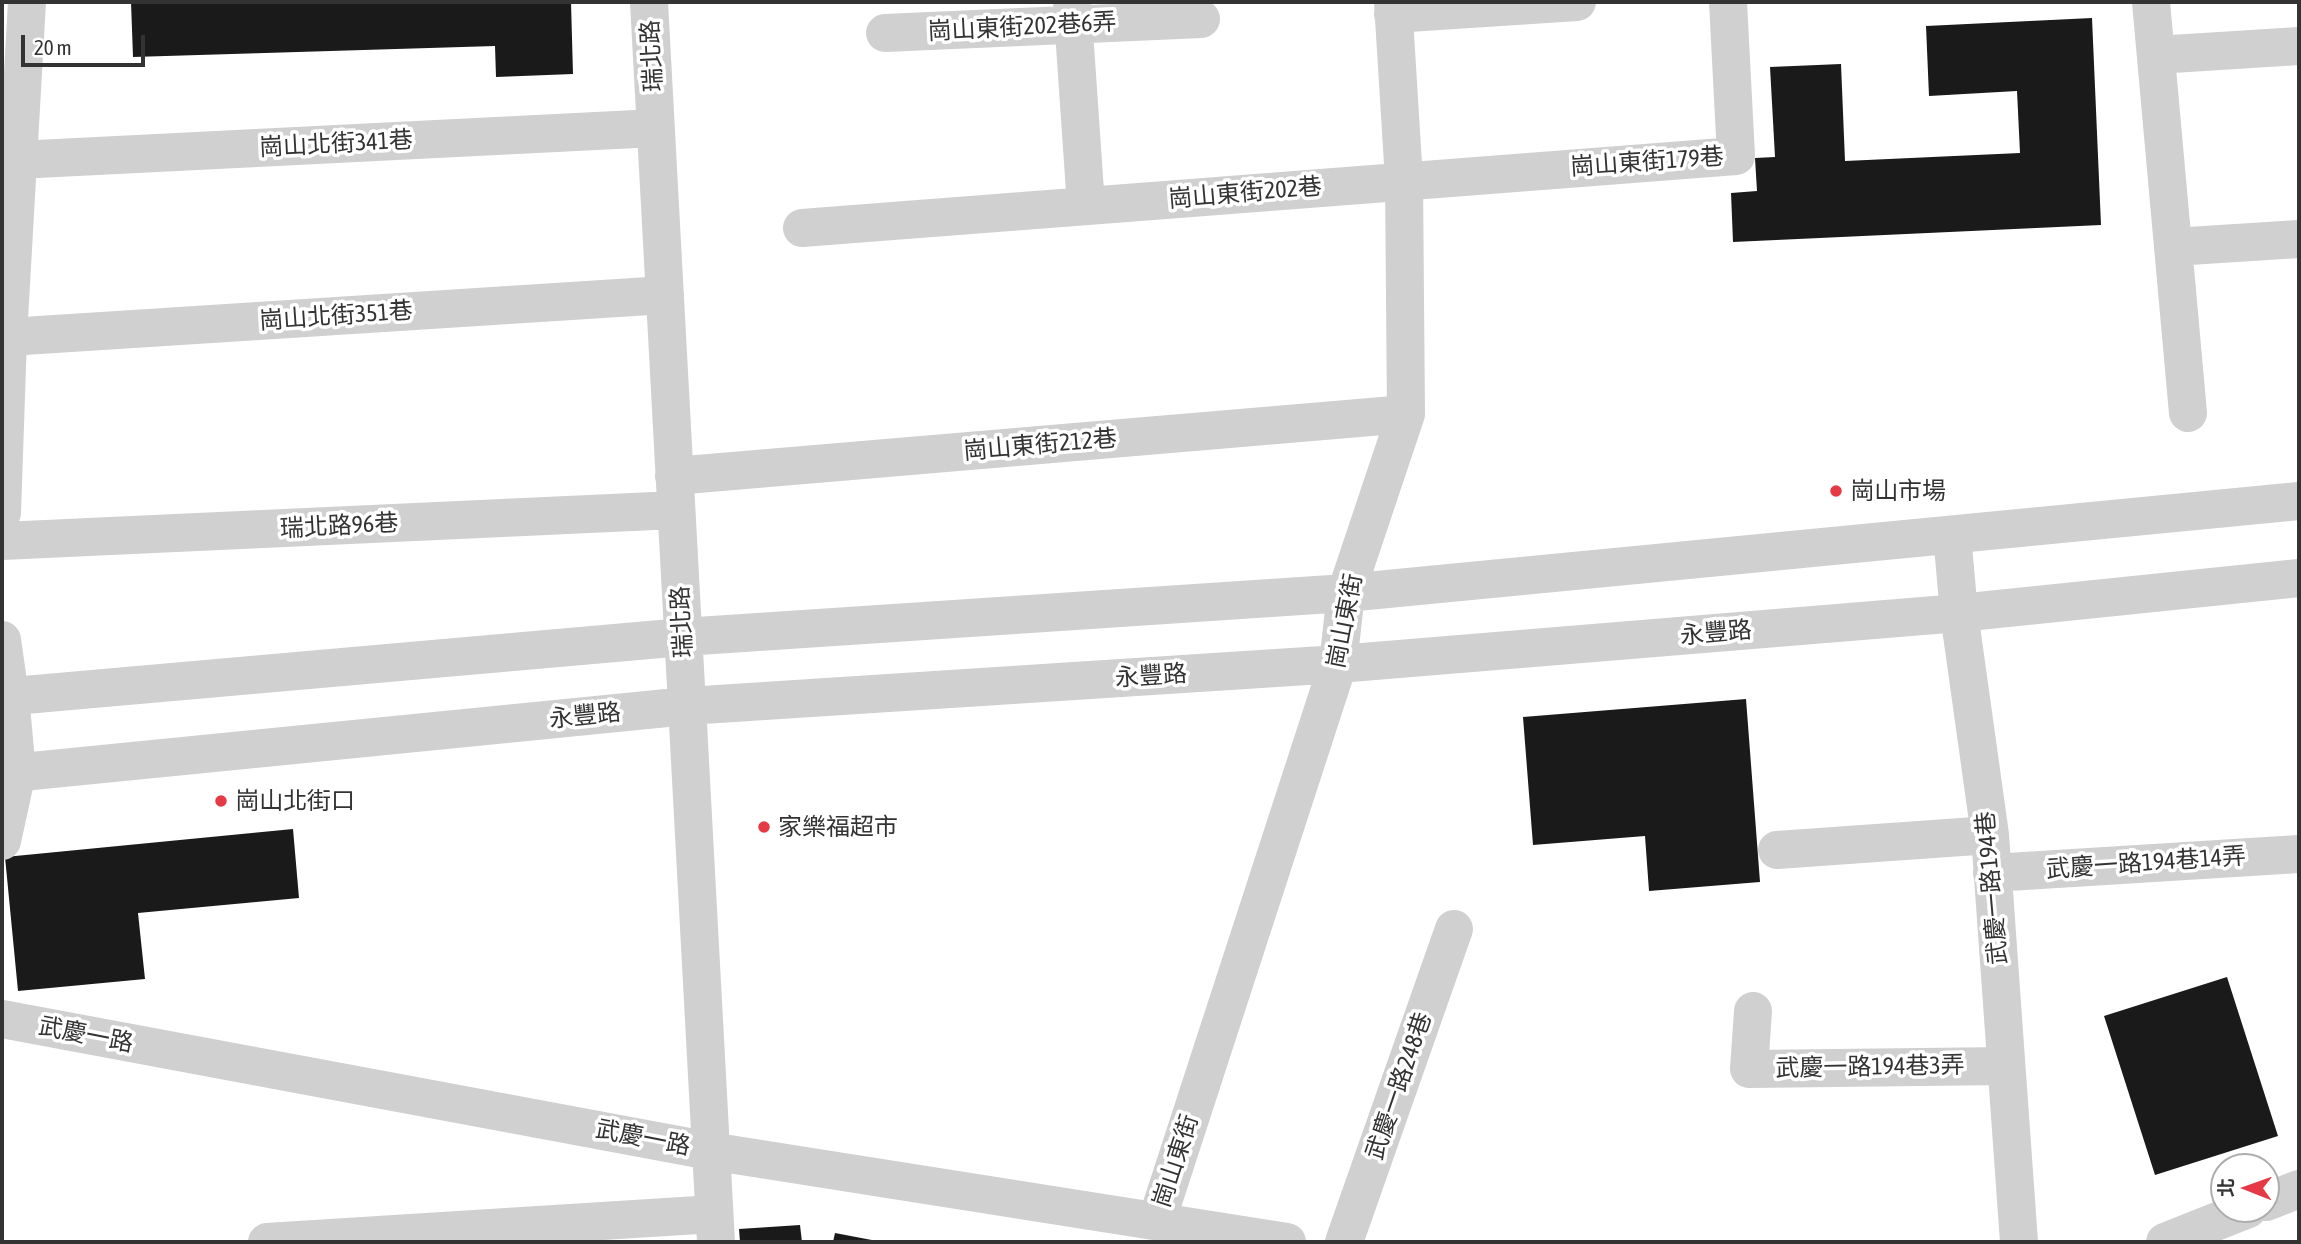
<!DOCTYPE html>
<html>
<head>
<meta charset="utf-8">
<style>
  body { margin:0 }
  #map { position:relative; width:2301px; height:1244px; overflow:hidden; background:#fff; font-family:"Asap Condensed","Noto Sans TC",sans-serif }
  canvas { display:block }
  .frame { position:absolute; inset:0; border:4px solid #333; pointer-events:none }
  .north { position:absolute; left:2210px; top:1153px; width:70px; height:70px; box-sizing:border-box; background:#fff; border:2px solid #adadad; border-radius:50%; rotate:271deg; font-size:19px; font-weight:700; line-height:28px; text-align:center; color:#333 }
  .north::after { content:''; display:block; margin:auto; width:24px; height:32px; background:#e63946; clip-path:polygon(50% 0,100% 100%,50% 72%,0 100%) }
  .scale { position:absolute; left:21px; top:35px; width:124px; height:32px; box-sizing:border-box; border:4px solid #333; border-top:0; padding-left:9px; font-size:21px; line-height:24px; white-space:nowrap; color:#333; -webkit-text-stroke:5px #fff; paint-order:stroke }
</style>
</head>
<body>
<div id="map">
<canvas width="2301" height="1244"></canvas>
<div class="frame"></div>
<div class="north">北</div>
<div class="scale">20 m</div>
</div>
<script>
const ctx = document.querySelector('canvas').getContext('2d');
ctx.lineJoin = 'round';
function fillPath(path, color) {
  ctx.fillStyle = color;
  ctx.fill(path, 'evenodd');
}
function strokePath(path, color, width, dash) {
  ctx.strokeStyle = color;
  ctx.lineWidth = width;
  ctx.lineCap = dash ? 'butt' : 'round';
  ctx.setLineDash(dash || []);
  ctx.stroke(path);
}
function drawText(font, color, halo, rows, align = 'center') {
  ctx.font = font + ' "Asap Condensed","Noto Sans TC",sans-serif';
  ctx.lineWidth = 7;
  ctx.setLineDash([]);
  ctx.textBaseline = 'middle';
  ctx.strokeStyle = halo;
  ctx.fillStyle = color;
  for (const [text, x, y, turn = 0] of rows) {
    ctx.save();
    ctx.translate(x, y);
    ctx.rotate((+turn || 0) * Math.PI / 180);
    ctx.textAlign = isNaN(turn) ? turn : align;
    if (halo) ctx.strokeText(text, 0, 0);
    ctx.fillText(text, 0, 0);
    ctx.restore();
  }
}
fillPath(new Path2D(`
  M131,2h440l2,72 -77,3 -1,-31 -362,11z
  M2092,18l9,207 -368,17 -2,-49 26,-2 -2,-33 20,-1 -5,-90 71,-3 4,97 175,-8 -3,-62 -88,5 -3,-70z
  M1746,699l14,183 -111,9 -4,-55 -112,9 -10,-128z
  M293,829l6,69 -161,15 7,66 -127,12 -13,-134z
  M2227,977l51,159 -123,39 -51,-159z
  M800,1225l2,17h-62l-1,-13z
  M835,1233l42,8v1h-44z`), '#1a1a1a');
strokePath(new Path2D(`
  M649,2l67,1240
  M1072,2l14,204
  M2151,2l37,411
  M1393,14l184,-12
  M885,33l316,-14
  M2156,55l143,-9
  M17,160l639,-32
  M802,228l934,-72 -8,-154
  M2173,247l126,-8
  M8,337l657,-42
  M674,476l732,-62
  M2,513l6,-176 19,-335
  M1952,535l7,78 31,222 29,407
  M2,541l674,-31
  M2,640l8,56 7,76 -15,69
  M2,697l681,-60 663,-44 953,-92
  M2,774l685,-68 651,-42 621,-51 340,-35
  M1777,850l213,-15
  M1992,873l307,-19
  M1753,1011l-4,58 257,-3
  M2,1019l708,132 577,91
  M2266,1202l33,-13
  M1157,1220l181,-556 8,-71 60,-179 -2,-234 -11,-178
  M267,1242l447,-28
  M1344,1242l110,-313
  M2165,1242l83,-33`), '#d0d0d0', 38);
for (const [x, y, r, color] of [
  [1836,491,7,"#e63946"],
  [221,801,7,"#e63946"],
  [764,827,7,"#e63946"]
]) {
  const dot = new Path2D();
  dot.arc(x, y, r, 0, 2 * Math.PI);
  ctx.fillStyle = color;
  ctx.fill(dot);
  strokePath(dot, '#fff', 2.5);
}
drawText('24px', '#333', '#fff', [
  ["崗山東街202巷6弄",1022,27,-3],
  ["瑞北路",652,56,-93],
  ["崗山北街341巷",336,144,-3],
  ["崗山東街179巷",1647,162,-4],
  ["崗山東街202巷",1245,193,-5],
  ["崗山北街351巷",336,316,-4],
  ["崗山東街212巷",1040,445,-5],
  ["瑞北路96巷",339,526,-3],
  ["崗山東街",1345,621,-79],
  ["瑞北路",682,622,-93],
  ["永豐路",1716,633,-5],
  ["永豐路",1151,676,-4],
  ["永豐路",585,716,-6],
  ["武慶一路194巷14弄",2146,863,-4],
  ["武慶一路194巷",1992,888,-95],
  ["武慶一路",86,1035,11],
  ["武慶一路194巷3弄",1870,1067,-1],
  ["武慶一路248巷",1399,1086,-71],
  ["武慶一路",643,1138,11],
  ["崗山東街",1176,1161,-72]
]);
drawText('24px', '#333', '#fff', [
  ["崗山市場",1850,491],
  ["崗山北街口",235,801],
  ["家樂福超市",778,827]
], 'left');
</script>
</body>
</html>
